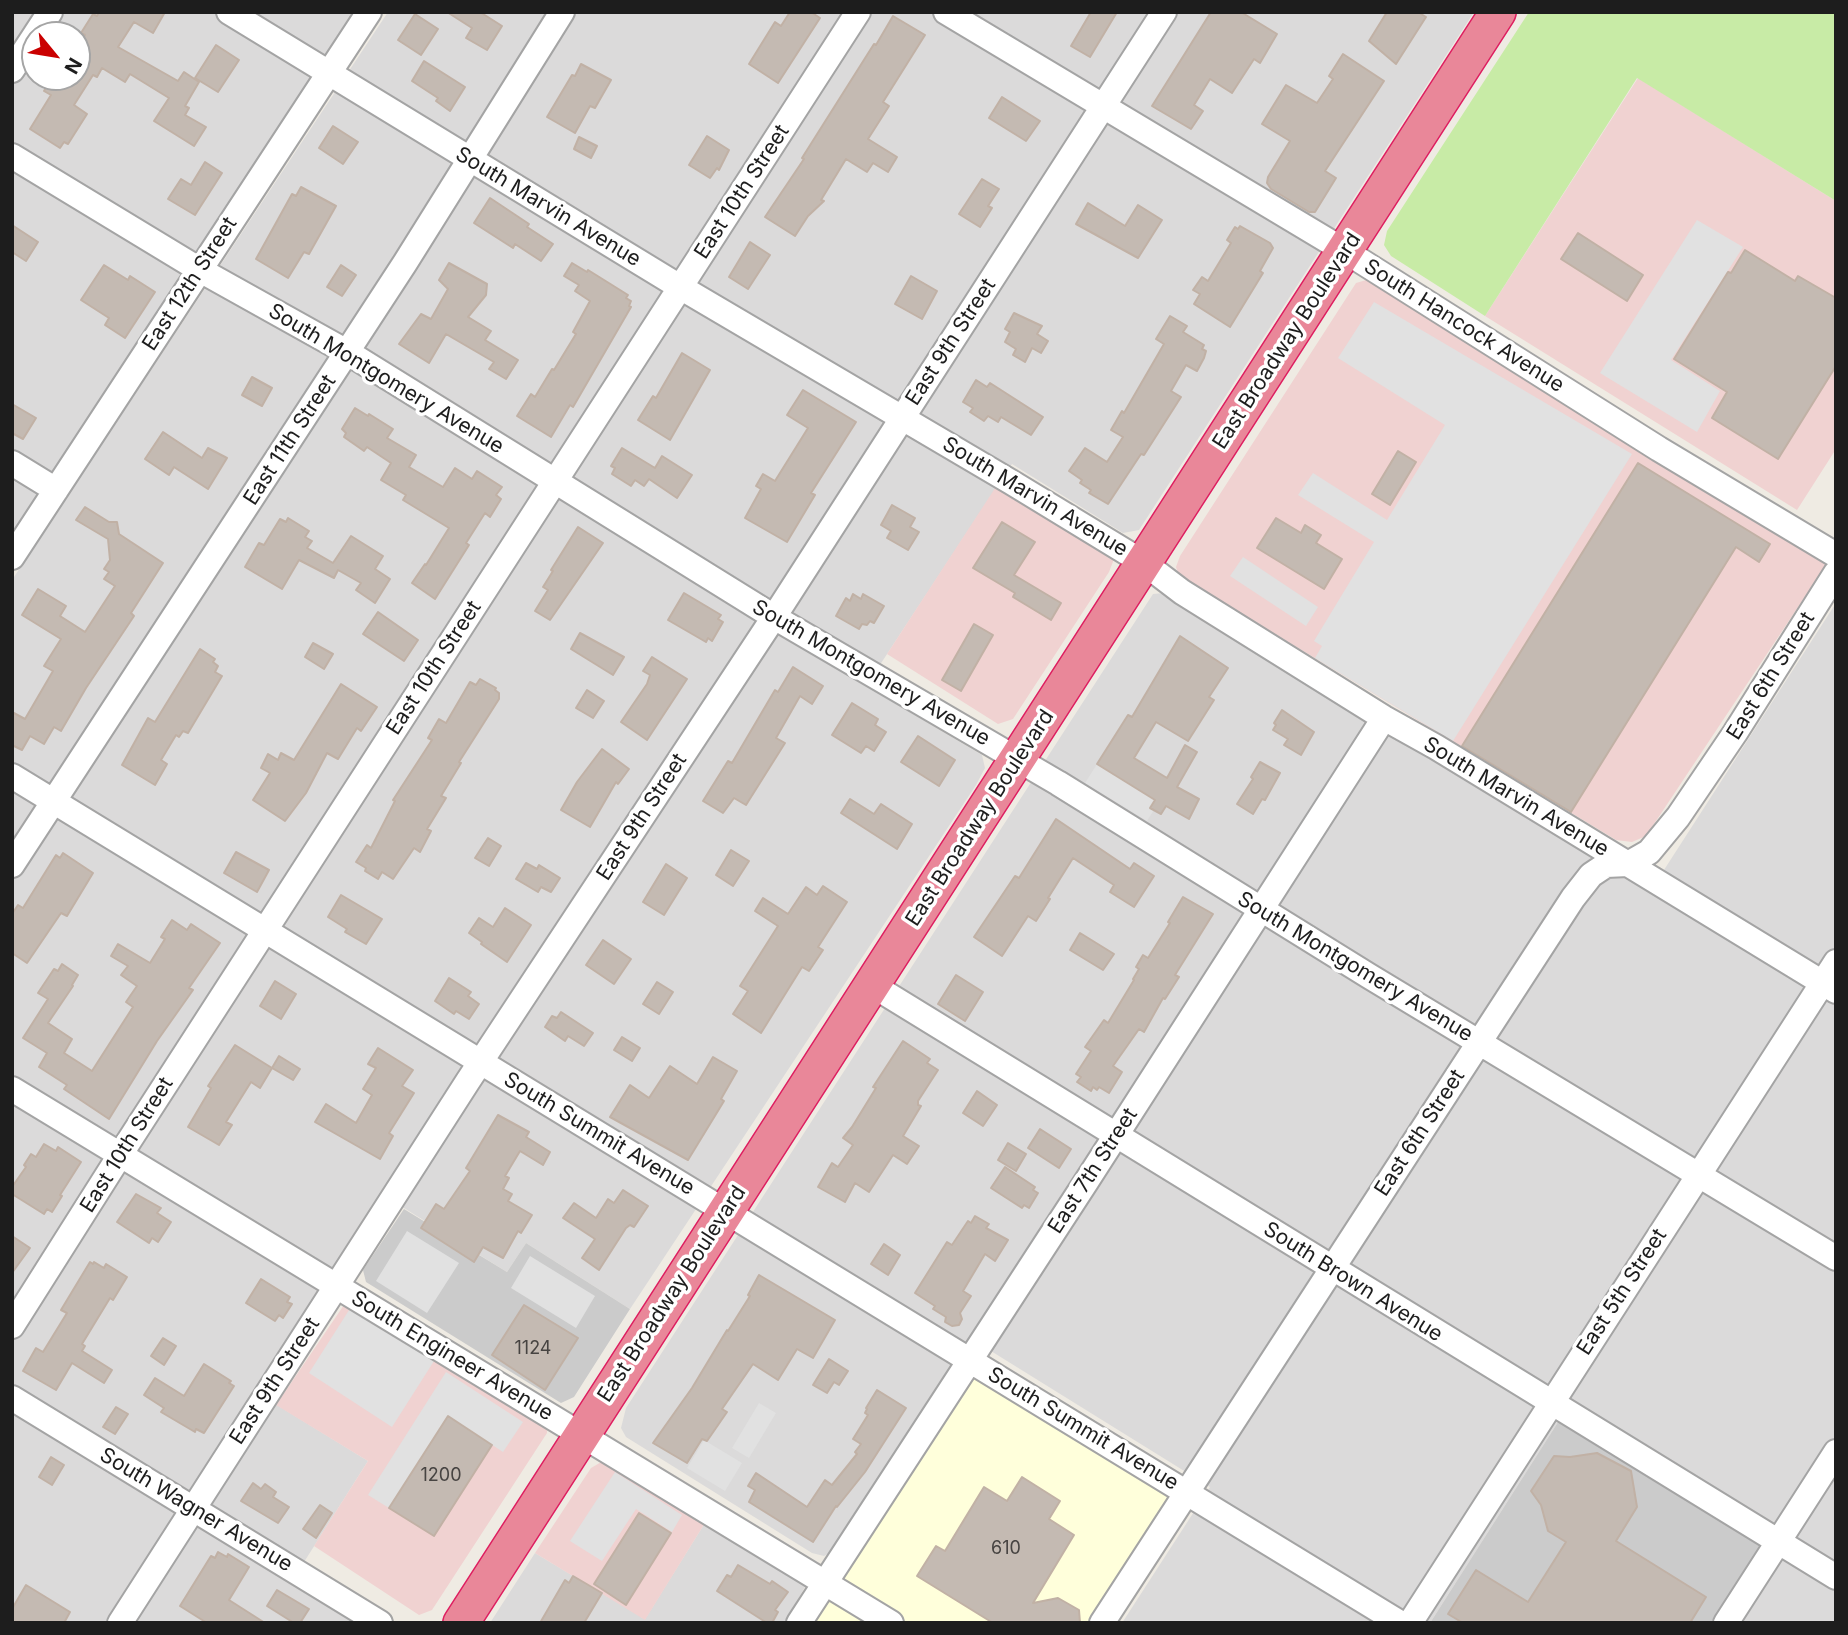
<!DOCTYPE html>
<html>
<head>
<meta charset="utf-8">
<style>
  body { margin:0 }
  #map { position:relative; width:1848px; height:1635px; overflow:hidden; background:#efebe3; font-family:Inter,sans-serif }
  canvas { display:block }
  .frame { position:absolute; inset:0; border:14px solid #1d1d1d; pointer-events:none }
  .north { position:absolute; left:21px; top:21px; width:70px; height:70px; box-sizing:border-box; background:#fff; border:2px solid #a5a5a5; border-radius:50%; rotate:120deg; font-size:19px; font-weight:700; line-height:28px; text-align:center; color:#1d1d1d }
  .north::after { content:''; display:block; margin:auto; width:24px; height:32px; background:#ca0000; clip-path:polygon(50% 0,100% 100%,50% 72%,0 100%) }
</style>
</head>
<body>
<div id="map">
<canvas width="1848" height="1635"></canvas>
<div class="frame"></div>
<div class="north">N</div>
</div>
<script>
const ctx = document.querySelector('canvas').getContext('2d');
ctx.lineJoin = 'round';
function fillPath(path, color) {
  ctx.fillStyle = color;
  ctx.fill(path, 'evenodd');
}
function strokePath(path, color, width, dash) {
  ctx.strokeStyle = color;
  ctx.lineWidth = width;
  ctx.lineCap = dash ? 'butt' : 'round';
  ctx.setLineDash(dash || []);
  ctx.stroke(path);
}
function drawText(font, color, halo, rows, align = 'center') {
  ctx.font = font + ' Inter,sans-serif';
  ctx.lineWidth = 7;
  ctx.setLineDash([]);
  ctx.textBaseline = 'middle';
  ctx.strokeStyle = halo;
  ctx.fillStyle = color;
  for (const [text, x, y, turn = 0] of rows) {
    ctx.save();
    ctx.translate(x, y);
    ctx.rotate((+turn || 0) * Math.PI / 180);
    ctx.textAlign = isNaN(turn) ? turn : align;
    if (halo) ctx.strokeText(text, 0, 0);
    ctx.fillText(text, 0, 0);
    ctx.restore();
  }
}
fillPath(new Path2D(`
  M12,12h343l-343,524zM35,35h42v42h-42z
  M388,12h1086l-335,518 -16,3 -111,-69 -146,222 116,69 3,13 -9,17 -346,524 -104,-66 -19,29 -124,-77 -127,197 112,69 -76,120 68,42h-348v-1043z
  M1164,593l489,294 183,-284v1020h-125l46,-70 -197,-134 -130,204h-308l88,-136 -240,-149 -138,214 -8,4 -12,-3 -186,-116 -5,-9 5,-20 527,-814z
  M708,1518l98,67 -21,38h-295l45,-70 110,66z`), '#dbdada');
fillPath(new Path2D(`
  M1638,78l198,123v248l-39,61 -312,-194z
  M1370,279l454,274 2,12 -180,271 -14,6 -16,-2 -437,-264 -3,-9 4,-11 176,-273z
  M1001,479l113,80 -5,13 -96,147 -15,5 -111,-70z
  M346,1302l201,117v14l-115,177 -13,5 -105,-69 54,-85 -92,-56z
  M603,1461l105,57 -63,102 -110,-67 56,-85z`), '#f0d2d1');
fillPath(new Path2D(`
  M976,1375l192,114v8l-80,126h-277l155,-243z`), '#ffffdb');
fillPath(new Path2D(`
  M404,1209l103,63 19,-29 104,66 -56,88 -13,6 -195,-121 -3,-12z
  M1560,1419l205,120 -54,84h-281z`), '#cbcbcb');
fillPath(new Path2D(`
  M1529,12h307v189l-199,-123 -152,238 -94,-60 -7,-11 3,-14z`), '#c8eba6');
fillPath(new Path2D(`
  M1697,220l46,27 -72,113 49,31 -23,41 -97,-59z
  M1374,302l258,152 -179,287 -138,-83 7,-12 -8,-5 60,-99 -76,-47 15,-22 74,47 58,-95 -107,-67z
  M1243,557l75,50 -12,19 -76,-50z
  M1097,764l62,38 -12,19 -62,-38z
  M407,1231l52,32 -32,50 -51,-32z
  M530,1256l65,40 -19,32 -65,-40z
  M351,1307l83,54 -42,66 -83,-54z
  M446,1372l77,50 -20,30 -55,-36 -59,92 -21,-13z
  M759,1403l17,10 -27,45 -17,-10z
  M704,1440l38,23 -17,28 -38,-23z
  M615,1472l67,43 -10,17 -36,-23 -34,52 -32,-20z`), '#e1e1e1');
const building = new Path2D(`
  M99,12h66l-12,21 -19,-11 -16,25 60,34 6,-9 15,10 -14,24 4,2 -4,7 21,12 -12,19 -40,-25 15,-23 -39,-24 -5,8 -23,-14 -5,9 -4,-2 -19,30 13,9 -19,30 -4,-2 -4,6 -30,-19 21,-34 -7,-4 8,-14h25v-28l8,-14 -4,-2 12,-19 4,2z
  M447,12h33l22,14 -15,24 -21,-12 6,-10z
  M790,12h21l9,6 -42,65 -29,-19 26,-42 6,4z
  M1091,12h26l-27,45 -19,-11z
  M1211,12h30l36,22 -17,29 -6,-4 -22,34 -22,-14 -16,26 9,6 -12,18 -39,-23z
  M1387,12h31l8,5 -30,47 -27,-23z
  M415,14l23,15 -17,26 -23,-15z
  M893,16l32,19 -42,67 6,4 -21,33 29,18 -9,15 -15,-9 -6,9 -21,-13 -25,41 3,1 -16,15 -13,20 -30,-19 39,-58 -2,-1 72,-114 2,1z
  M216,45l23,15 -21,32 -23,-14z
  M1343,54l41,27 -59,90 11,7 -21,34h-6l-38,-23 -4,-6 1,-6 22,-36 -28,-17 24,-39 31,18 16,-24 -4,-3z
  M424,61l41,26 -15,24 -14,-10 2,-3 -26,-17z
  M581,64l30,16 -16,28 -5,-2 -15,27 -28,-16 25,-42 3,1z
  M1002,97l38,24 -14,20 -37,-23z
  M333,126l25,16 -15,22 -24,-16z
  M707,136l22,14 -10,20 -2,-2 -7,10 -21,-13z
  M579,137l18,9 -6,12 -17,-9z
  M205,162l17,11 -27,42 -27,-16 13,-20 10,6z
  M982,179l17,10 -11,17 4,2 -12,19 -21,-13z
  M301,187l35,19 -27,48 -5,-2 -16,26 -32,-19 36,-65 4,2z
  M490,198l39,26 -2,3 26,17 -12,17 -26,-17 -2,4 -39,-25z
  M1088,203l37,23 13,-21 24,15 -24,38 -62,-34z
  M12,225l26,17 -12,19 -14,-9z
  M1240,226l30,17 3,5 -13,23 3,2 -33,54 -36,-23 6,-10 -7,-4 9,-13 6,4 23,-38 -4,-3 8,-13 3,2z
  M1578,233l65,42 -16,26 -66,-42z
  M750,242l20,13 -22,34 -19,-12z
  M1745,250l50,31 3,-5 38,22v68l-58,93 -66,-41 15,-26 -53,-33 54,-87 3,1z
  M449,263l38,21 -1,11 -18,22 23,14 -6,9 33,20 -12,19 -17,-10 5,-7 -48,-28 -17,29 -30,-19 22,-30 10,5 17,-30 -9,-9z
  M572,263l15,9 1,-2 40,25 -2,3 5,3 -2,5 2,1 -58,100 -3,-2 -19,32 -34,-21 14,-22 4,3 17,-28 2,1 22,-36 -3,-2 17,-31 -15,-10 4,-6 -15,-9z
  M104,265l24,15 2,-4 25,16 -30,46 -20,-13 4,-7 -28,-18z
  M341,265l15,10 -14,21 -15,-9z
  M911,276l26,15 -15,28 -27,-15z
  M1014,313l28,13 -5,8 11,7 -7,12 -9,-5 -7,14 -12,-7 3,-6 -11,-7 5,-10 -5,-3z
  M1170,316l17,10 -4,6 21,13 -2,4 4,2 -2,7 -7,13 -11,-6 -15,26 10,6 -37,58 -3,-1 -33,50 -19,-11 2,-3 -11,-7 2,-3 -13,-9 16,-23 22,14 16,-25 -12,-7 11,-19 2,2 40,-69 -8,-5z
  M682,353l28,17 -40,70 -32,-20 15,-24 3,2z
  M252,377l20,11 -10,18 -20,-11z
  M976,380l11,7 3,-4 53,34 -12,18 -30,-18 -3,5 -10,-6 -4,5 -14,-9 3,-4 -10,-6z
  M803,390l53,32 -45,71 4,2 -28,47 -42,-24 16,-29 -5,-3 7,-12 12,7 33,-53 -21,-13z
  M12,404l24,14 -13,21 -11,-6z
  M355,408l13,8 1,-2 24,15 -6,9 29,17 -7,12 34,20 12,-19 17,11 5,-8 25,16 -6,8 5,4 -11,18 -5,-4 -19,30 3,2 -34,54 -23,-16 13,-19 1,1 23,-37 -46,-28 3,-5 -25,-15 10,-17 -24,-16 -3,4 -20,-14 2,-4 -4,-4z
  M163,432l39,26 6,-10 19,10 -19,31 -34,-22 -5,8 -24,-16z
  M622,448l33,20 7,-12 30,19 -15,23 -28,-19 -5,7 -9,-6 -4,6 -19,-12 3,-6 -4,-2z
  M1398,451l18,11 -26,43 -18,-11z
  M1638,463l132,81 -11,18 -23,-15 -165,265 -109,-66z
  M892,505l23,13 -5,9 9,5 -11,18 -21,-12 4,-7 -10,-6z
  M85,507l24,15h8l2,12 44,29 -32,50 3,3 -48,72 -25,43 -7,-4 -10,17 -14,-8 -8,14 -10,-5v-33l13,7 28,-48 -9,-5 17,-27 -39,-24 16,-26 28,17 -6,10 25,16 30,-46 -11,-7 5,-7 -5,-3 6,-9 -2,-21 -32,-19z
  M288,518l21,13 -4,6 7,4 -5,7 26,15 18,-27 32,20 -8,13 15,10 -15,24 -19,-13 5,-7 -23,-13 -4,8 -35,-18 -17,29 -37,-22 14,-24 5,2 16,-26 6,3z
  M1276,518l25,15 4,-8 16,10 -5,8 26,16 -18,30 -67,-41z
  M1002,522l33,20 -21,33 47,28 -10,17 -38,-23 2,-4 -42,-25z
  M578,527l25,16 -53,77 -15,-9 13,-21 -5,-3 10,-16 -2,-1z
  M684,593l37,22 -3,4 5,3 -11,19 -4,-3 -2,4 -38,-22z
  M853,594l8,5 2,-5 21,12 -10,17 -4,-2 -3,4 -5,-1 -3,5 -23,-13 10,-18 4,3z
  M378,612l40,28 -14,21 -41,-27z
  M974,624l19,11 -32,56 -19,-11z
  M580,633l44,24 -11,18 -42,-26z
  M1180,636l48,32 -19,29 5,3 -26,41 -32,-19 -22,36 33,20 18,-33 12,7 -20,35 22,12 -10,20 -23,-13 -5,8 -11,-6 5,-8 -58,-36 31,-49 4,2z
  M313,643l20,11 -9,15 -19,-12z
  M200,649l15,10 -2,3 5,4 -3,6 7,4 -34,57 -5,-2 -4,6 -3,-2 -15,25 6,4 -12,21 -33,-20 26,-47 7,4z
  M652,657l35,22 -40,61 -26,-18 26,-38 3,-9 -7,-4z
  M793,667l30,19 -11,18 -12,-8 -24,42 9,5 -39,62 -12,-7 -11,15 -20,-12 25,-40 4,2 43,-73 3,2z
  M480,679l16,9 -1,2 4,3v6l-40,63 2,1 -20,33 5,2 -19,31 4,2 -11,21 -6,-4 -21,31 -11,-7 -4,7 -13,-8 1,-3 -10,-6 11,-17 4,3 24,-47 -2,-1 39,-60 -4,-2 11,-19 7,4 24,-41 6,3z
  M341,684l36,23 -16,24 -4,-3 -19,31 -11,-6 -21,40 -21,28 -32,-21 17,-27 -9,-5 7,-14 10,6 3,-7 13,7z
  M587,690l17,11 -11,17 -17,-10z
  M852,703l26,16 -3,6 11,7 -12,19 -8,-5 -5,7 -29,-18z
  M1282,710l32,22 -13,23 -17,-10 4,-6 -15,-9 3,-5 -2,-2z
  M918,736l37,24 -16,26 -38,-24z
  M602,749l27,20 -11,15 -2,-2 -26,45 -29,-17 16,-28z
  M1260,762l20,11 -15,27 -3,-1 -9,15 -16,-10 16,-25 -2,-2z
  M850,799l24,15 7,-10 31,20 -15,25 -56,-36z
  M1056,819l74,50 4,-6 20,13 -20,31 -24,-15 4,-7 -41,-27 -25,40 2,1 -14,22 -8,-5 -26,40 -28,-19 41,-61 4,2z
  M488,838l13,8 -12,20 -14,-8z
  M731,850l18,11 -16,25 -17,-11z
  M236,852l33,18 -12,22 -33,-19z
  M63,853l30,20 -26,43 -6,-3 -34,50 -15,-10v-39l6,-9 5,3 33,-53 4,3z
  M526,863l11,6 2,-4 21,13 -9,14 -10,-5 -3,5 -22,-13z
  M666,864l21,14 -23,37 -21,-13z
  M823,886l24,16 -29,45 5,3 -14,21 -7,-4 -41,66 -28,-19 15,-23 -8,-5 38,-60 -23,-15 8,-13 25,16 18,-27 11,8z
  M341,895l41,24 -16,25 -21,-12 2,-3 -19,-12z
  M1183,897l30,17 -38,61 4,2 -14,22 -2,-1 -19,34 -5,-3 -26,37 9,6 -13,21 -10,-6 -2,3 -4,-3 -2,4 -14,-9 4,-5 -5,-3 15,-23 -6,-4 19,-27 4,3 26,-43 -1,-1 6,-10 -3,-2 7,-12 5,3 22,-35 -2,-1z
  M505,908l26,17 -24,37 -26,-18 1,-2 -13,-9 10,-15 14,9z
  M172,920l15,10 4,-6 29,19 -31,45 4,2 -36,51 -48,78 -45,-30 3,-4 -28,-18 8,-14 -24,-15 25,-39 -10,-6 16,-24 4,2 4,-7 16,11 -6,10 1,1 -25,37 24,16 -8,14 28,18 41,-64 -7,-5 11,-16 -16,-11 7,-9 -17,-10 7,-12 32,19 15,-24 -4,-2z
  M1080,933l34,21 -11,16 -33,-20z
  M603,940l28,19 -17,25 -28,-19z
  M956,975l27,17 -18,29 -27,-17z
  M449,978l22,14 -3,4 11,8 -10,15 -13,-8 -2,3 -19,-13z
  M275,981l21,13 -15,25 -21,-13z
  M657,982l16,10 -14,22 -16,-10z
  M561,1012l32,21 -9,13 -16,-10 -3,5 -20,-14 7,-11 5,2z
  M622,1037l18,11 -8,13 -18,-11z
  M903,1041l27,18 -3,4 11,7 -20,31v4l3,1 -18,30 16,10 -12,18 -14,-9 -24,37 -14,-9 -10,19 -27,-15 14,-24 6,4 15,-22 -10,-7 9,-11 24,-39 -3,-1z
  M235,1045l37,23 -12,20 -9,-6 -25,40 6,3 -13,20 -31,-18 23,-39 -3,-2z
  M378,1048l35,22 -11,16 12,7 -25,40 4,3 -13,23 -65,-37 11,-18 30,19 16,-28 -9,-6 13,-21 -8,-4z
  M279,1056l21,13 -7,11 -21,-12z
  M713,1057l24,14 -16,28 3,2 -36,59 -78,-43 20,-32 19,13 21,-32 27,18z
  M977,1091l20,14 -14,21 -20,-13z
  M498,1115l31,17 -3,5 24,15 -7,13 -23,-14 -15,25 4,2 -6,11 9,5 -4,7 24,14 -11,18 -3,-2 -15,27 -20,-11 -9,15 -53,-34 15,-24 8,5 26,-38 -4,-3z
  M1040,1129l31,20 -12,19 -31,-20z
  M1008,1143l18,11 -10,17 -18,-11z
  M44,1144l12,7 2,-4 23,15 -21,33 2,1 -10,16 -5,-3 -3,5 -32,-20v-7l14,-20 -2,-2 7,-11 5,3z
  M1005,1167l30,20 -2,3 5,3 -9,15 -5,-3 -2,3 -31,-20z
  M623,1190l25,16 -14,21 -4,-2 -4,3 -27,42 -17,-12 13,-19 -32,-21 11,-15 22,15 12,-19 6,4z
  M136,1194l25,14 -4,5 14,9 -13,20 -6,-4 -3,5 -32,-21z
  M975,1216l14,8 -3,4 22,12 -13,21 -10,-7 -22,37 8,5 -11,17 2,6 -3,6 -7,1 -7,-4 1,-5 -13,-8 2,-3 -20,-13 32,-51 5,3 16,-24 3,2z
  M12,1236l18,12 -18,25z
  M884,1244l16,11 -12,20 -17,-11z
  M90,1262l3,2 1,-2 10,6 2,-4 21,13 -14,23 -3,-2 -28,46 3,2 -3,5 30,19 -8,13 -32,-20 -16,27 -33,-19 13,-23 7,4 24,-39 -6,-3z
  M759,1275l76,45 -22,38 -16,-9 -19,31 -25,-16 -31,45 5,3 -20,29 -5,-2 -15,24 -34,-20 39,-55 35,-58 1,1 22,-35 -2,-1z
  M261,1279l29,18 -3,5 5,2 -9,14 -4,-3 -4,6 -29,-18z
  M524,1305l54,33 -33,52 -53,-35z
  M163,1338l13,8 -12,19 -13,-9z
  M829,1359l19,12 -9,14 -5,-3 -7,11 -14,-8z
  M204,1364l27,17 -2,2 5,3 -30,47 -8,-4 -1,3 -34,-20 3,-4 -20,-13 11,-17 29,18z
  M877,1390l29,18 -41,64 -28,35 -1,-1 -23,36 -64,-40 6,-12 -7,-4 8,-13 51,34 18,-27 7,5 25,-31 -2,-2 6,-8 -8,-5 15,-24 -3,-2 2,-4 -1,-1z
  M116,1407l12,7 -13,20 -12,-7z
  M448,1416l44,29 -58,91 -45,-28z
  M1597,1453l34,18 6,36 -21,34 90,56 -16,26h-227l-15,-9 28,-44 52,32 38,-60 -18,-11 -7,-26 -10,-14 23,-35 16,1z
  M51,1457l13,8 -12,20 -13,-8z
  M1022,1477l38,24 -11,18 25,16 -41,68 25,-5 21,12 1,13h-87l-76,-47 19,-30 9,5 39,-64 23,14z
  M253,1483l8,6 4,-5 11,8 -3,5 16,10 -11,16 -37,-22z
  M320,1505l12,8 -16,25 -13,-9z
  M639,1513l32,20 -45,72 -32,-21z
  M218,1552l9,5 1,-3 21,13 -20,33 36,23h-58l-27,-17 31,-50 4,2z
  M738,1565l32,19 2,-3 16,11 -13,18 3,2 -6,11h-5l-50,-32 10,-16 4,2z
  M573,1576l29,17 -18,30h-44l25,-43 4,3z
  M26,1585l44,27 -6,11h-52v-14z
  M277,1590l32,19 -9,14h-6l-27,-17z`);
fillPath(building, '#c4bab2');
strokePath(building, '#c1b1a5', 2);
const minor = new Path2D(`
  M229,12l451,275 331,195 133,81 38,29 202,126 52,29 400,244
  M946,12l399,239 314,198 177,106
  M35,35l15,-23
  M12,70l23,-35
  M12,156l188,114 147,82 427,265 284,166 311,193 467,282
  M12,463l44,27
  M12,557l357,-545
  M12,776l1388,847
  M12,865l393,-602 157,-251
  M872,985l964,592
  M12,1089l879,534
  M12,1326l117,-185 729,-1129
  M12,1398l368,225
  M120,1623l348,-542 306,-464 390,-605
  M799,1623l287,-441 298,-464
  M1102,1623l471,-725 18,-23 15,-10 22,-1 21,-12 29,-35 57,-84 101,-160
  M1410,1623l426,-661
  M1726,1623l110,-171`);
const highway = new Path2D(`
  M461,1623l1037,-1611`);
strokePath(minor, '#a4a4a4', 28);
strokePath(highway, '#de1e60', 38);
strokePath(minor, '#fff', 24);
strokePath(highway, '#e98799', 35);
drawText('18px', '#474442', null, [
  ["1124",533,1349],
  ["1200",441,1476],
  ["610",1006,1549]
]);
drawText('21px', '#1d1d1d', '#fff', [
  ["East 10th Street",742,192,-57],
  ["South Marvin Avenue",548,207,31],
  ["East 12th Street",190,284,-57],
  ["South Hancock Avenue",1464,326,32],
  ["East Broadway Boulevard",1287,341,-57],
  ["East 9th Street",951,342,-57],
  ["South Montgomery Avenue",386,379,31],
  ["East 11th Street",290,440,-57],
  ["South Marvin Avenue",1035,497,31],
  ["East 10th Street",434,668,-57],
  ["South Montgomery Avenue",871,673,30],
  ["East 6th Street",1771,676,-58],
  ["South Marvin Avenue",1516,797,31],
  ["East 9th Street",642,817,-57],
  ["East Broadway Boulevard",980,818,-57],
  ["South Montgomery Avenue",1355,967,31],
  ["East 6th Street",1420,1133,-57],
  ["South Summit Avenue",599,1134,31],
  ["East 10th Street",127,1145,-58],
  ["East 7th Street",1093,1171,-57],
  ["South Brown Avenue",1353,1282,32],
  ["East 5th Street",1622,1292,-57],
  ["East Broadway Boulevard",672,1294,-57],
  ["South Engineer Avenue",452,1356,31],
  ["East 9th Street",275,1381,-57],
  ["South Summit Avenue",1083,1429,31],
  ["South Wagner Avenue",196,1510,31]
]);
</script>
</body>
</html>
